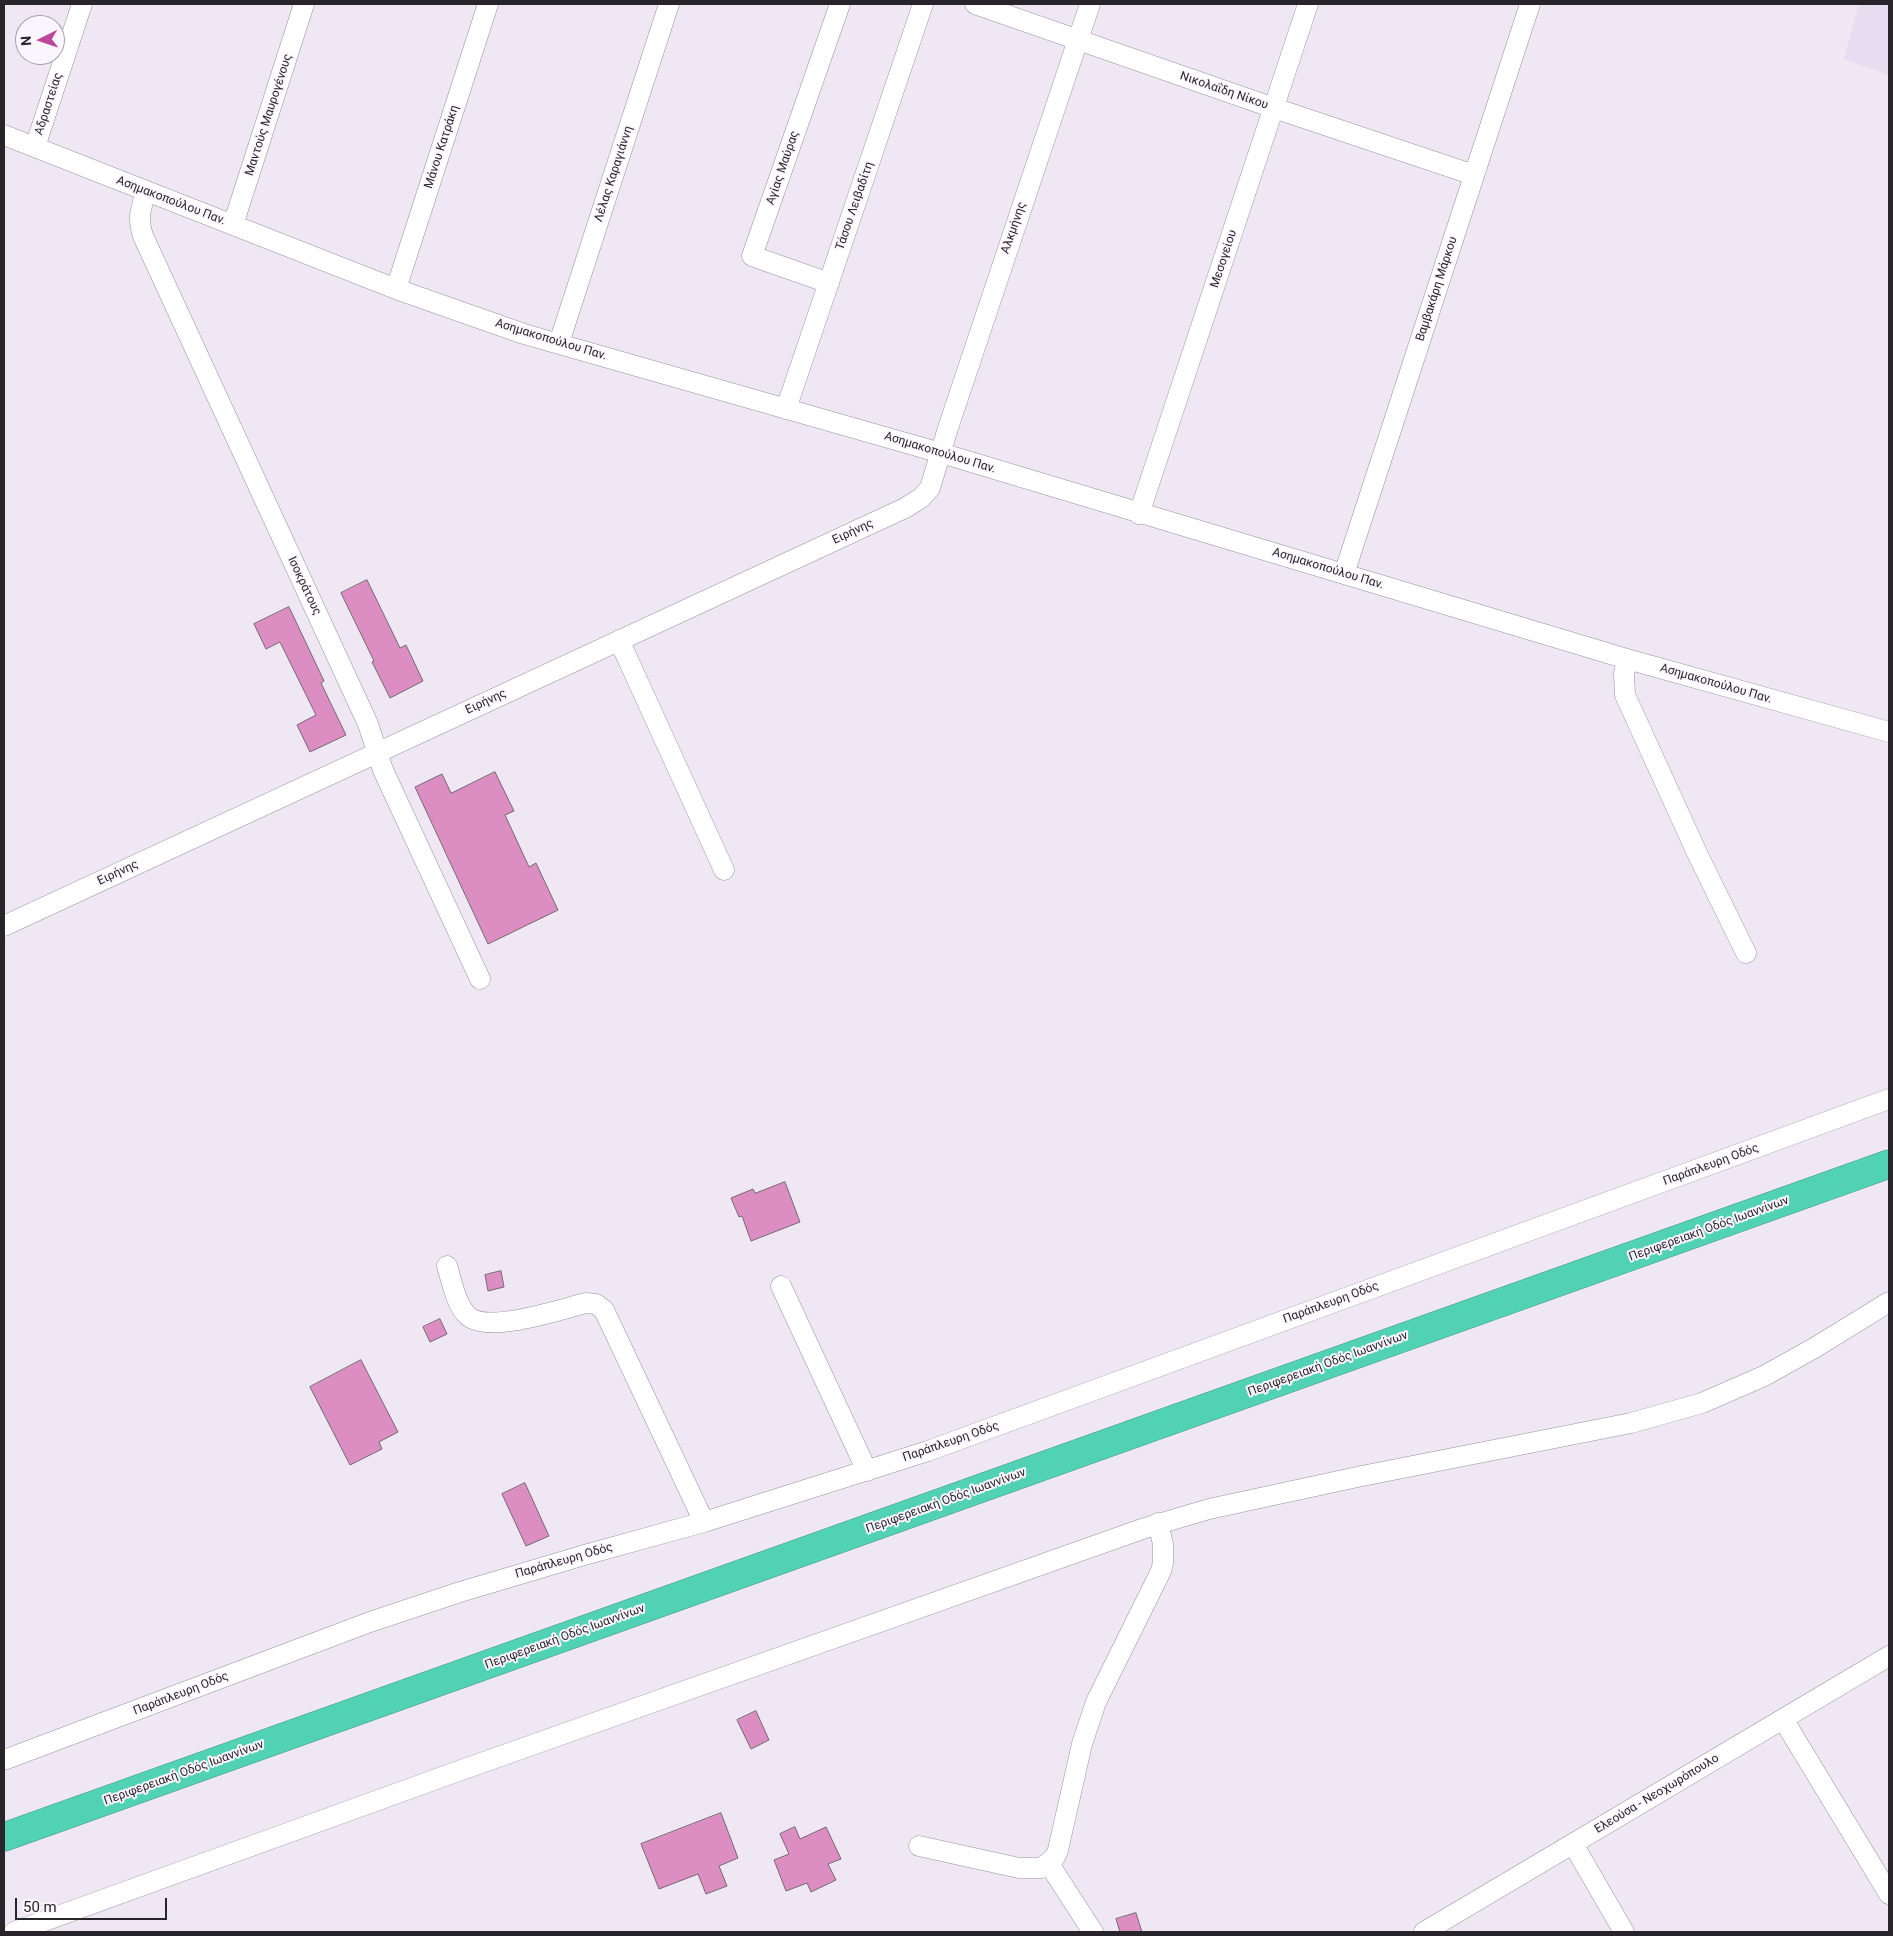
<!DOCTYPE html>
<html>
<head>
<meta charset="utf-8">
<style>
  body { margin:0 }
  #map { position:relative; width:1893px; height:1936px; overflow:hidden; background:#efe8f4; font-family:Roboto,sans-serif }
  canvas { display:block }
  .frame { position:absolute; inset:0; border:5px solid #272529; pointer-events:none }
  .north { position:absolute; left:15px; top:15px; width:50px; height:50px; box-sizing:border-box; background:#fbf6fe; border:1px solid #a6a2a9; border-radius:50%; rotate:266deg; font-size:14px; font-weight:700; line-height:20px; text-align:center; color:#272529 }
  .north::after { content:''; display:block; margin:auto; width:18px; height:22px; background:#bd469b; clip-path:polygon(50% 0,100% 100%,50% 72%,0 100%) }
  .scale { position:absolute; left:15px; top:1898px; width:152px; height:22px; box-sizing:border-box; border:2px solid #272529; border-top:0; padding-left:6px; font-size:15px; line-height:18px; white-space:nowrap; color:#272529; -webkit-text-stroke:4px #fbf6fe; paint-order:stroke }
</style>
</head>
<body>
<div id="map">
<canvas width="1893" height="1936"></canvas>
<div class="frame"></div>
<div class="north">N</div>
<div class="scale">50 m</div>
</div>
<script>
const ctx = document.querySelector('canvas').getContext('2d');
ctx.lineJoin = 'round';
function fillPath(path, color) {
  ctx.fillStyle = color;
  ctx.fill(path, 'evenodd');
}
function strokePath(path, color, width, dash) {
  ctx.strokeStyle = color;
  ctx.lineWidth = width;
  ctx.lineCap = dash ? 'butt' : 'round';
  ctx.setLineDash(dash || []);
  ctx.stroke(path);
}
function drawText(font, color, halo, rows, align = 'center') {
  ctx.font = font + ' Roboto,sans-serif';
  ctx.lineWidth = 4;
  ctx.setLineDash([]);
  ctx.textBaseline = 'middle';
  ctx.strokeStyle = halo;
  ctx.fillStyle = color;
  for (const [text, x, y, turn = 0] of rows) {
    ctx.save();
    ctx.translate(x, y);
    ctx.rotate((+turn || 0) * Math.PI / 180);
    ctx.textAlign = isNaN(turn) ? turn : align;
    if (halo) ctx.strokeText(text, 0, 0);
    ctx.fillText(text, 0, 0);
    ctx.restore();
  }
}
fillPath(new Path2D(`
  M1859,4h30v71l-45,-16z`), '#e8ddf0');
const building = new Path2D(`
  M367,580l33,68 6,-3 17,36 -33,17 -18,-36 2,-1 -33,-68z
  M289,607l35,74 -3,2 25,52 -36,17 -13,-27 19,-10 -36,-73 -14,7 -12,-25z
  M495,772l19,39 -9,4 24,52 7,-4 22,47 -70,34 -73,-157 27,-13 9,19z
  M785,1182l15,40 -49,19 -9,-25 -3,1 -8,-19 22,-9 2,4z
  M501,1271l3,16 -16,4 -3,-16z
  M440,1319l7,15 -17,8 -7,-15z
  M361,1360l37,72 -19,10 3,7 -32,16 -40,-78z
  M525,1483l24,53 -23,10 -24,-52z
  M756,1711l13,29 -18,9 -14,-29z
  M721,1813l17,45 -19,8 8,20 -21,8 -8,-20 -39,15 -18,-45z
  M795,1827l5,12 26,-12 15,32 -13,5 8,16 -25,12 -4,-9 -21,8 -12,-31 15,-6 -9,-20z
  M1136,1913l6,19h-22l-4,-13z`);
fillPath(building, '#dc8ec3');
strokePath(building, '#74686f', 1);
const minor = new Path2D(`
  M975,4l299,104 200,67
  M4,135l392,154 128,45 417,119 686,206 262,73
  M35,147l47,-143
  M146,191c-5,18 -9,26 -3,45l225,488 15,46 97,209
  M233,225l71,-221
  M829,283l-77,-27 88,-252
  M396,289l92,-285
  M559,343l110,-339
  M786,409l137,-405
  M1139,514l169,-510
  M1344,574l186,-570
  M619,640l105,230
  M1627,659l-3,15 1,21 72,158 49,100
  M4,926l901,-418 16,-10 9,-10 18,-60 142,-424
  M447,1266c5,16 9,39 21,50 20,18 93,-7 118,-13l10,1 8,6 100,212
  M781,1286l86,185
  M1783,1719l106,175
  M4,1760l366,-138 90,-30 128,-38 116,-32 224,-71 961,-352
  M1573,1844l51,88
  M919,1846l100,22h23l13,-11 3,-7 24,-106 14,-42 65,-131 2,-8v-19l-5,-21
  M1049,1864l44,68
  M14,1932l439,-159 692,-245 64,-19 153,-33 269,-53 71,-20 62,-27 52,-29 73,-45
  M1424,1932l465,-276`);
const highway = new Path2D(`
  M4,1837l1885,-673`);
strokePath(minor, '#97919c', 21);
strokePath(highway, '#439583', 29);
strokePath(minor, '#fff', 20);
strokePath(highway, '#52d2b4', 28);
drawText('12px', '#272529', '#fbf6fe', [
  ["Νικολαΐδη Νίκου",1224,91,19],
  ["Αδραστείας",49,104,-72],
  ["Μαντούς Μαυρογένους",269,115,-72],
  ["Μάνου Κατράκη",442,147,-72],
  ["Αγίας Μαύρας",783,168,-71],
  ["Λέλας Καραγιάννη",614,174,-72],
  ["Ασημακοπούλου Παν.",171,201,21],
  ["Τάσου Λειβαδίτη",855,206,-71],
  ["Αλκμήνης",1014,228,-71],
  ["Μεσογείου",1224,259,-72],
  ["Βαμβακάρη Μάρκου",1437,289,-72],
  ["Ασημακοπούλου Παν.",551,340,17],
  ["Ασημακοπούλου Παν.",940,453,17],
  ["Ειρήνης",853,532,-25],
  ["Ασημακοπούλου Παν.",1328,569,17],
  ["Ισοκράτους",304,586,65],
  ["Ασημακοπούλου Παν.",1716,684,16],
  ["Ειρήνης",486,702,-25],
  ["Ειρήνης",118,873,-25],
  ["Παράπλευρη Οδός",1711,1165,-20],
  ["Περιφερειακή Οδός Ιωαννίνων",1709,1229,-20],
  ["Παράπλευρη Οδός",1331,1303,-20],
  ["Περιφερειακή Οδός Ιωαννίνων",1328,1364,-20],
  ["Παράπλευρη Οδός",951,1442,-19],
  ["Περιφερειακή Οδός Ιωαννίνων",946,1501,-20],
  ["Παράπλευρη Οδός",564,1561,-16],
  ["Περιφερειακή Οδός Ιωαννίνων",565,1637,-20],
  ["Παράπλευρη Οδός",181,1694,-21],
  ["Περιφερειακή Οδός Ιωαννίνων",184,1773,-20],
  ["Ελεούσα - Νεοχωρόπουλο",1657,1794,-31]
]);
</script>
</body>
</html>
